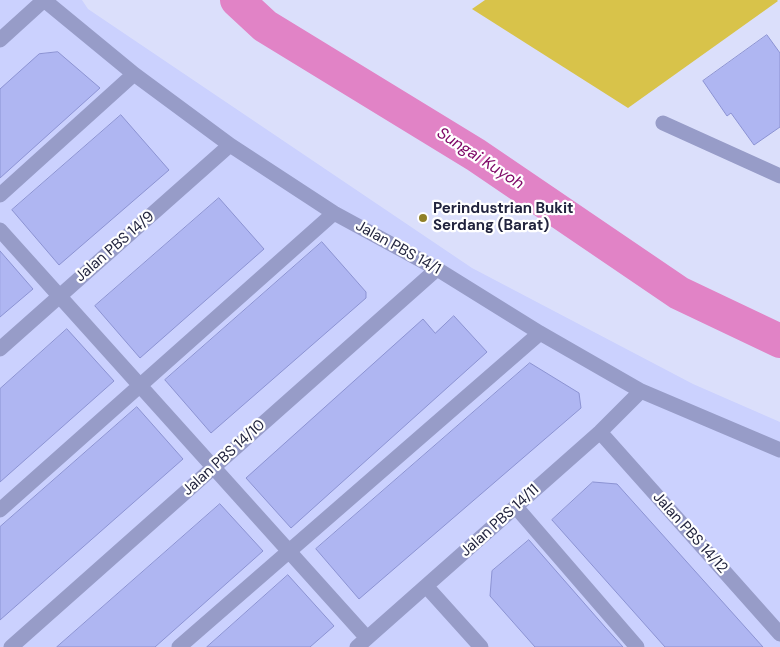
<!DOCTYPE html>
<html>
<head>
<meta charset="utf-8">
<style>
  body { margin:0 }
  canvas { display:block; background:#dbdffb }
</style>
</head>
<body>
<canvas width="780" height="647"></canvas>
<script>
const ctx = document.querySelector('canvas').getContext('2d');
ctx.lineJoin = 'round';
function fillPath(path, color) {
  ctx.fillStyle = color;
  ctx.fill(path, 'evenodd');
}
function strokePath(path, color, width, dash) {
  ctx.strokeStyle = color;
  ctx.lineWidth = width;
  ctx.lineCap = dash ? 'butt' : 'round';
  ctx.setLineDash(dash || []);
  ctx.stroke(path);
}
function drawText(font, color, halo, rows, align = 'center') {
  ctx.font = font + ' "DM Sans",sans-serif';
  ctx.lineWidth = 4.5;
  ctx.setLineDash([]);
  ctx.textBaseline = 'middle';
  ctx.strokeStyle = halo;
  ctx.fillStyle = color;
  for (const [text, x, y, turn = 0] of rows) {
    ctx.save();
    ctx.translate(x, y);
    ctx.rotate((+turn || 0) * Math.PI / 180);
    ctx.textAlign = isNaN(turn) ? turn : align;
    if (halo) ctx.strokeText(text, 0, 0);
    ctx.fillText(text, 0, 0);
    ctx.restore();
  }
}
fillPath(new Path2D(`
  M0,0h82l6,9 384,259 221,116 87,38v225h-780z`), '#cbd1fe');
fillPath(new Path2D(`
  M485,0h292l1,1 -150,107 -156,-99z`), '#d8c34a');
strokePath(new Path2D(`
  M237,0l28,26 211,129 203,138 101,48`), '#e183c6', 34);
const building = new Path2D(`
  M767,35l13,18v74l-26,18 -23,-32 -4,3 -24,-35z
  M58,52l42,36 -100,90v-89l39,-35z
  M121,115l48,55 -110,95 -47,-55z
  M219,198l45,51 -124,109 -45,-52z
  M322,242l44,50v6l-155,135 -46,-53z
  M0,251l33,38 -33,28z
  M454,316l33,36 -196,176 -45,-50 177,-159 12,14z
  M67,329l47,52 -114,101v-93z
  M530,363l49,30 2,15 -222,191 -43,-50z
  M137,407l46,52 -183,161v-93z
  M593,482l24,2 146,163h-98l-113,-127z
  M220,504l43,47 -108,96h-98z
  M529,540l76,87 18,20h-88l-45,-51 2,-25z
  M288,575l46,51 -24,21h-103z`);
fillPath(building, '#afb6f2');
strokePath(building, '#8c93d3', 1);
strokePath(new Path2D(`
  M44,0l90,74 96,71 104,68 103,56 103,64 101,58 139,59
  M0,40l44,-40
  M663,123l117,53
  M0,195l134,-121
  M0,230l367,408
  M0,349l230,-204
  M600,432l180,202
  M516,507l121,140
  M0,510l334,-297
  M426,586l55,61
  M11,647l426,-378
  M179,647l361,-314
  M357,647l243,-215 41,-41`), '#979cc8', 15);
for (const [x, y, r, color] of [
  [423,218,5,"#908027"]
]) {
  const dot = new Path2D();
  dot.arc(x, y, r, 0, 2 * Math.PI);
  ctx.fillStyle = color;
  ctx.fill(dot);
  strokePath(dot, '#fff', 2);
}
drawText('bold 15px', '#22243e', '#fff', [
  ["Perindustrian Bukit",433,209],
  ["Serdang (Barat)",433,226]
], 'left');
drawText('15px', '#22243e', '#fff', [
  ["Jalan PBS 14/9",115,247,-41],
  ["Jalan PBS 14/1",398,248,29],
  ["Jalan PBS 14/10",224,458,-42],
  ["Jalan PBS 14/11",500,521,-42],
  ["Jalan PBS 14/12",690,533,48]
]);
drawText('italic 16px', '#800a68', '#fff', [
  ["Sungai Kuyoh",480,159,33]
]);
</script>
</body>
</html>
